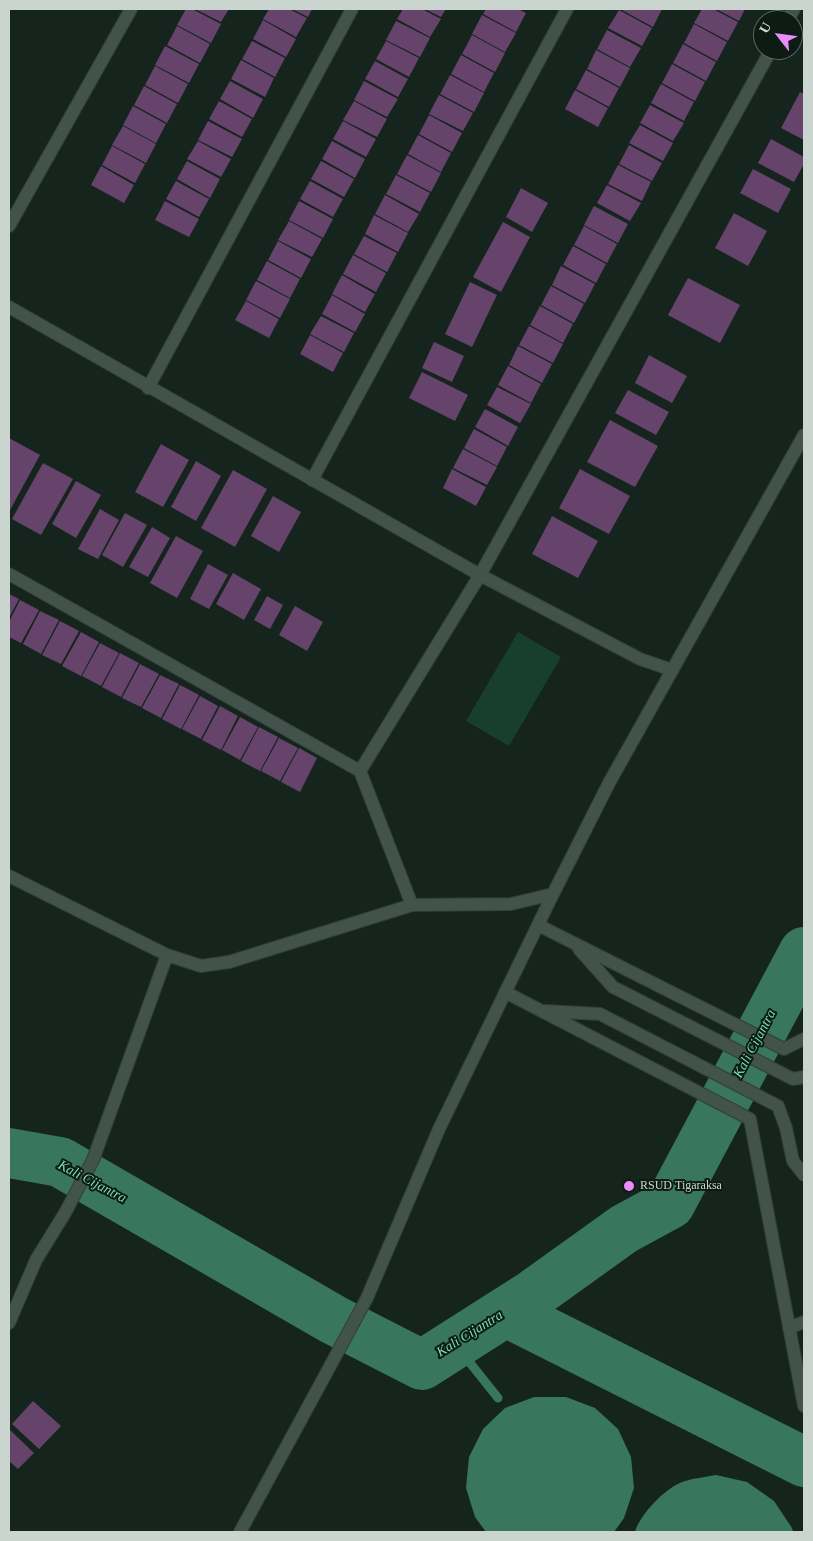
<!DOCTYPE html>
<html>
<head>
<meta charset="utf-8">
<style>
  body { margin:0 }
  #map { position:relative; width:813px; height:1541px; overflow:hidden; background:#15251e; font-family:"Times New Roman",serif }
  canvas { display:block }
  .frame { position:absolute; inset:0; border:10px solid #cbd5d0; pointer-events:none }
  .north { position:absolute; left:753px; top:10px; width:50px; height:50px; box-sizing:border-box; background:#0c1c15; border:1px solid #586660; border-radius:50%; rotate:300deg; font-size:14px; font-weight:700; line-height:20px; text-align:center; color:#cbd5d0 }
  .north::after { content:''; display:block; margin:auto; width:18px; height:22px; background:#ec8cfb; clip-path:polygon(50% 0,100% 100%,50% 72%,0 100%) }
</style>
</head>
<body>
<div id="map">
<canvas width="813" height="1541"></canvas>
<div class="frame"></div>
<div class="north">U</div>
</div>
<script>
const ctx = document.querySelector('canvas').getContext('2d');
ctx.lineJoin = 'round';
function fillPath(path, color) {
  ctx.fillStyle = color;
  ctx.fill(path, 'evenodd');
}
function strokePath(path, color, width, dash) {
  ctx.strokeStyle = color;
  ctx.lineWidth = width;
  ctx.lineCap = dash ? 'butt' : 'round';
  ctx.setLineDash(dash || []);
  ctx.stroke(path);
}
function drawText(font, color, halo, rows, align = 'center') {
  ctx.font = font + ' "Times New Roman",serif';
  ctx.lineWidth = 4;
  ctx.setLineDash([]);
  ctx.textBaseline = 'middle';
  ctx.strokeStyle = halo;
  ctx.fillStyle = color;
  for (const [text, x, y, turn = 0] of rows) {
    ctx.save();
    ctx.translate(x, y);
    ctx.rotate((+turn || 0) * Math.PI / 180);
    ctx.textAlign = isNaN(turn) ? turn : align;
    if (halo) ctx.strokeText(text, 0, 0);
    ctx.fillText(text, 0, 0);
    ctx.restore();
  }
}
fillPath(new Path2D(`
  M518,632l43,25 -52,89 -43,-25z`), '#173e2f');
fillPath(new Path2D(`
  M534,1397h32l29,11 23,21 13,28 3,31 -10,30 -10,14h-128l-11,-15 -9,-29 3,-31 14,-28 22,-21z
  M716,1475l31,7 27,19 18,27 1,4h-158c5,-18 32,-46 50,-51 10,-3 21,-4 31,-6z`), '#38765d');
strokePath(new Path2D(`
  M455,1344l43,54`), '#38765d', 9);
strokePath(new Path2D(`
  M9,1153l51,9 274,158 88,45 110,-70 92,-66 46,-25 134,-252
  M506,1312l298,150`), '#38765d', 50);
fillPath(new Path2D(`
  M186,9h6l29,15 -10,19 -34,-18z
  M195,9h34l-8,13z
  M269,9h20l18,9 -11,19 -33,-18z
  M292,9h20l-4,8z
  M403,9h19l19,10 -11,18 -33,-18z
  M425,9h21l-5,8z
  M486,9h32l8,4 -10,19 -33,-18z
  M620,9h42l-9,18z
  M702,9h11l25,13 -10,19 -34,-18z
  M716,9h29l-6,12z
  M619,10l33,18 -10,18 -34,-18z
  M482,15l34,18 -11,19 -33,-18z
  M263,20l33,19 -10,18 -33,-18z
  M396,21l34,17 -10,19 -34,-17z
  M694,24l33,18 -10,19 -33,-18z
  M177,26l33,18 -10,19 -33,-18z
  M607,30l34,18 -11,19 -33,-18z
  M472,35l33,18 -10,19 -33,-18z
  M252,41l33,17 -10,19 -33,-18z
  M386,41l33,17 -10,19 -33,-18z
  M683,44l33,18 -10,19 -33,-18z
  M165,46l34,18 -10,19 -34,-18z
  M596,50l34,18 -10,19 -33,-18z
  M461,55l33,18 -10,19 -33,-18z
  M241,60l33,18 -9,19 -34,-18z
  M375,61l33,18 -10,18 -33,-18z
  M672,64l33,18 -10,19 -33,-18z
  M155,66l33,18 -10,19 -33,-18z
  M586,70l33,18 -10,19 -33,-18z
  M450,75l34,18 -10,19 -34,-18z
  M230,81l33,18 -10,19 -33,-19z
  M364,81l34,18 -11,18 -33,-17z
  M661,84l33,18 -10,19 -33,-18z
  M144,86l33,18 -10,19 -33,-18z
  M575,90l33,18 -10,19 -33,-18z
  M800,92l4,2v46l-23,-12z
  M439,95l34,18 -10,18 -34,-17z
  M219,101l33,18 -10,18 -33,-18z
  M354,101l33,18 -10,18 -34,-17z
  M650,105l34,18 -11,18 -33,-18z
  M133,106l33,18 -10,19 -33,-18z
  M429,115l33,18 -10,19 -33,-18z
  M208,121l34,18 -10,18 -34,-17z
  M343,121l33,18 -10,18 -33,-18z
  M640,125l33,18 -10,18 -34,-18z
  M123,126l33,18 -10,19 -34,-18z
  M418,135l33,18 -10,19 -33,-18z
  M771,139l33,18v7l-10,18 -36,-19z
  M198,141l33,18 -10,18 -34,-18z
  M332,141l33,18 -10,19 -33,-19z
  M629,145l33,18 -10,18 -33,-17z
  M112,146l33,18 -10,19 -33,-18z
  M407,155l34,18 -10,19 -34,-18z
  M187,161l33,18 -10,19 -33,-19z
  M321,161l33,18 -10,18 -33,-18z
  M618,165l33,17 -9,19 -34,-17z
  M101,166l33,19 -10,18 -33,-18z
  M753,169l38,20 -13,24 -38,-20z
  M396,175l34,18 -10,19 -34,-18z
  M176,181l33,18 -10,18 -33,-18z
  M310,181l33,18 -10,18 -33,-18z
  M607,185l34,18 -11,18 -33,-18z
  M521,188l27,15 -16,29 -26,-15z
  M385,195l34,19 -11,18 -33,-18z
  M165,201l34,18 -10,18 -34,-17z
  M299,201l34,18 -10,19 -34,-18z
  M594,206l34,18 -10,19 -34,-18z
  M734,213l33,18 -19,35 -33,-18z
  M374,215l34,18 -10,19 -33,-18z
  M289,221l33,18 -10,18 -34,-17z
  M503,222l27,15 -29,55 -28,-15z
  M584,226l33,18 -10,19 -33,-18z
  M364,236l33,17 -10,19 -33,-18z
  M278,241l33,18 -10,19 -33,-18z
  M573,246l33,18 -10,19 -33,-18z
  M353,255l33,18 -10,19 -33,-18z
  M267,261l33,18 -10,19 -33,-18z
  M561,266l34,18 -10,19 -33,-18z
  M342,275l33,19 -10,18 -33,-18z
  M688,278l52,27 -20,38 -52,-28z
  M256,281l34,18 -10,19 -34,-18z
  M470,282l27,13 -25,52 -27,-13z
  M551,286l33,18 -10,19 -33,-18z
  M332,295l33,19 -10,18 -33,-18z
  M246,301l33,18 -10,19 -34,-18z
  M540,306l33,18 -10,19 -33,-18z
  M321,316l33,17 -10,19 -34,-18z
  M529,326l34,18 -10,19 -34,-18z
  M310,335l33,18 -10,19 -33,-18z
  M434,342l30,14 -12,26 -30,-14z
  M518,346l34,18 -10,19 -33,-18z
  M649,355l38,21 -15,27 -37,-20z
  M508,366l33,18 -10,19 -33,-18z
  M422,372l46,23 -13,26 -46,-23z
  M497,387l34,17 -11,19 -33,-18z
  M628,390l41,22 -13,23 -41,-22z
  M485,409l33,18 -10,19 -33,-19z
  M610,420l48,26 -23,41 -48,-25z
  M474,429l33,18 -10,19 -33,-18z
  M9,438l31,17 -31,57z
  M161,444l28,16 -26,47 -28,-15z
  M463,449l34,18 -10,18 -34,-17z
  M196,461l25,15 -25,45 -25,-14z
  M43,463l30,16 -32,56 -29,-16z
  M452,469l34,18 -10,19 -33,-18z
  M580,469l50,27 -21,38 -50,-26z
  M233,470l34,19 -32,58 -34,-19z
  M76,481l25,14 -25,43 -24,-14z
  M273,496l28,16 -22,40 -28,-16z
  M100,509l19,11 -21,39 -20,-10z
  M125,513l22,12 -24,42 -21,-12z
  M552,516l46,25 -20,37 -46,-24z
  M152,527l18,11 -22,39 -19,-10z
  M176,536l27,15 -26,47 -27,-15z
  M208,564l20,11 -19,34 -19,-10z
  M233,573l28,16 -17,31 -28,-16z
  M9,594l10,5 -10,19z
  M267,596l16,9 -13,24 -16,-9z
  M20,600l19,10 -18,33 -12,-6v-15z
  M295,606l28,16 -16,29 -28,-16z
  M40,611l19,9 -18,34 -18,-10z
  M60,621l19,10 -18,33 -19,-9z
  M81,632l18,10 -18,34 -19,-10z
  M100,643l19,10 -18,33 -19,-10z
  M120,653l19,10 -18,34 -19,-10z
  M140,664l19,10 -18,33 -19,-9z
  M160,675l19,9 -18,34 -19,-10z
  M180,685l19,10 -18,34 -19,-10z
  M200,696l18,10 -17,33 -19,-10z
  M220,706l18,10 -17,34 -19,-10z
  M240,717l18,10 -18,33 -18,-10z
  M259,727l19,10 -18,34 -19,-10z
  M279,738l19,10 -18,33 -19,-10z
  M299,748l18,10 -17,34 -19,-10z
  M33,1401l28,25 -22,23 -27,-25z
  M10,1430l24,23 -16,16 -9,-8z`), '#65436b');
const minor = new Path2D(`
  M788,20l6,-11
  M9,226l122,-217
  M9,307l471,268 160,84 32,11
  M148,388l204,-379
  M312,480l255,-471
  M9,574l351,197 52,134
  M360,771l120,-196 291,-525
  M9,876l158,79 34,11 28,-4 183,-57 99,-1 42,-10 56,-111 195,-348
  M538,925l246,124 20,-10
  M579,949l34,38 180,92 11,-2
  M505,992l245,127 54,287
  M545,1011l55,3 178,92 8,22 7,33 11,14
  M9,1323l27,-63 29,-47 28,-53 74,-205
  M789,1328l15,-6
  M240,1532l127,-234 72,-169 114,-235`);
strokePath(minor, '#323e38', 14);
strokePath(minor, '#42534b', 12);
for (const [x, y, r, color] of [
  [629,1186,6,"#ec8cfb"]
]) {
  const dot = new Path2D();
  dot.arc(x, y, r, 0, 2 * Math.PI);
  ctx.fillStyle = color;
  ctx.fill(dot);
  strokePath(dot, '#0c1c15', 2);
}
drawText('12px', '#cbd5d0', '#0c1c15', [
  ["RSUD Tigaraksa",640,1186]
], 'left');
drawText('italic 14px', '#7edcb5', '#0c1c15', [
  ["Kali Cijantra",755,1044,-62],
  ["Kali Cijantra",92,1182,28],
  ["Kali Cijantra",470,1334,-32]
]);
</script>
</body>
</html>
